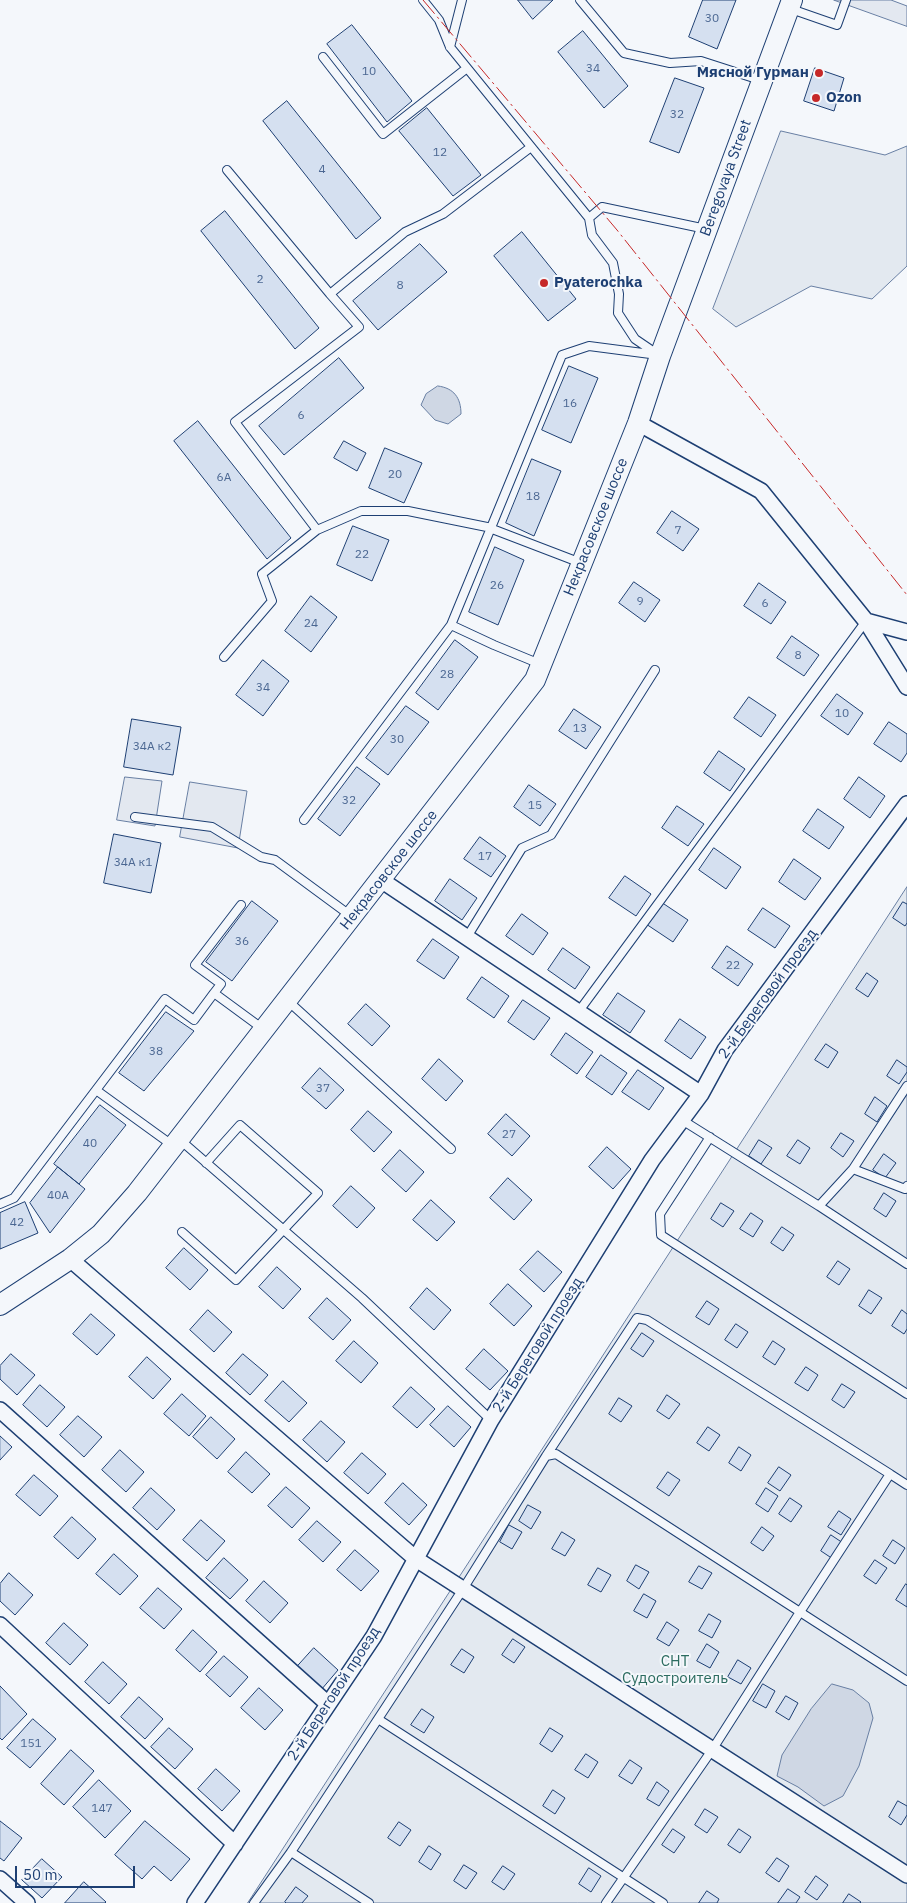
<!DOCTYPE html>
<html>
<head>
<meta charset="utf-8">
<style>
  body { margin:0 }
  #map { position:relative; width:907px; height:1903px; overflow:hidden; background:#f4f7fb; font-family:"IBM Plex Sans",sans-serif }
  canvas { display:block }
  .scale { position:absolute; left:15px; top:1866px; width:120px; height:22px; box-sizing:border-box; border:2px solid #1d3f73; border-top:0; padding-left:6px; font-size:15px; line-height:18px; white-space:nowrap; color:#1d3f73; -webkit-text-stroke:4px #f4f7fb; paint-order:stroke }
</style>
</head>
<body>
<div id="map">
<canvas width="907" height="1903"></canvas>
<div class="scale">50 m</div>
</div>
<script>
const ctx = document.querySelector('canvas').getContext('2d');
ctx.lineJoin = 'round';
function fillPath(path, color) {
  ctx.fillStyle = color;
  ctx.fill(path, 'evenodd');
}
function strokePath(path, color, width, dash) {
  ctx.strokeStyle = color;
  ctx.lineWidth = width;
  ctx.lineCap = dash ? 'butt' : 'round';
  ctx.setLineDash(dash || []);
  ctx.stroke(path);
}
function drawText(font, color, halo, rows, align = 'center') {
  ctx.font = font + ' "IBM Plex Sans",sans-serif';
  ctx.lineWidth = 4;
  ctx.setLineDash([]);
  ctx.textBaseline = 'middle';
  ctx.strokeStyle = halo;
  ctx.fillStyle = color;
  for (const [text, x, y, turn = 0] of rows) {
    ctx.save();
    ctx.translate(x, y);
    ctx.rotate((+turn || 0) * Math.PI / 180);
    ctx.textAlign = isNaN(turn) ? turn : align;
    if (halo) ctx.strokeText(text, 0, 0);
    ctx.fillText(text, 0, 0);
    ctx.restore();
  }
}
const green = new Path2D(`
  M781,131l104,24 22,-9v120l-35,33 -61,-13 -75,41 -23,-18z
  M907,887v1016h-659z`);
fillPath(green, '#e3e9f0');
strokePath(green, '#687fa3', 1);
const parking = new Path2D(`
  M834,0h57l16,6v20z
  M125,777l37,4 -7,45 -38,-6z
  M190,782l57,9 -9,57 -58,-11z`);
fillPath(parking, '#e3e8f0');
strokePath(parking, '#687fa3', 1);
const water = new Path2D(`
  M438,386c16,2 23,12 23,28l-13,10 -13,-4 -14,-15 5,-11z
  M832,1684l21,6 16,13 4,15 -14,48 -16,30 -19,10 -26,-19 -21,-11 5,-21 29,-46z`);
fillPath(water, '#cfd7e4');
strokePath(water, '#687fa3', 1);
const building = new Path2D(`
  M518,0h35l-20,19z
  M703,0h33l-19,49 -28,-12z
  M352,25l60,76 -25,21 -60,-78z
  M583,31l45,55 -24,22 -46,-56z
  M815,68l29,10 -10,33 -30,-10z
  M675,78l29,10 -25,65 -29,-11z
  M287,101l94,117 -25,21 -93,-118z
  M427,108l54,67 -28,21 -54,-65z
  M225,211l94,117 -24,21 -94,-118z
  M522,232l54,67 -28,22 -54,-65z
  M420,244l27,28 -69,58 -25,-29z
  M339,358l25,30 -80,67 -25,-29z
  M569,366l29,12 -27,65 -29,-13z
  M198,421l93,117 -24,21 -93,-118z
  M344,441l22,12 -9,18 -23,-13z
  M385,448l37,15 -18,40 -35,-15z
  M532,459l29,12 -27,65 -28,-13z
  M672,511l27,18 -16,22 -26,-18z
  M353,526l36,14 -17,41 -35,-16z
  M495,547l29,13 -26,65 -29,-13z
  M634,582l26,18 -15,22 -26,-19z
  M759,583l27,19 -15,22 -27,-18z
  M311,596l26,21 -26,35 -26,-21z
  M792,636l27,19 -15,21 -27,-18z
  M455,640l23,17 -40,53 -22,-17z
  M263,660l26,21 -26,35 -27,-21z
  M837,694l26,19 -15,22 -27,-19z
  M749,697l27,18 -15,22 -27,-19z
  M406,706l23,16 -41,53 -22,-17z
  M574,709l27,18 -15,22 -27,-18z
  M132,719l49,8 -8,48 -49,-8z
  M889,722l18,12v19l-6,9 -27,-18z
  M719,751l26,18 -15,22 -26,-18z
  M357,767l23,17 -40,52 -22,-17z
  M859,777l26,19 -15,22 -26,-19z
  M529,785l27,19 -16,22 -26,-19z
  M677,806l27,18 -16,22 -26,-18z
  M818,809l26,18 -15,22 -26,-18z
  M114,834l47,9 -10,50 -47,-10z
  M480,837l26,19 -15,21 -27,-18z
  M714,848l27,19 -15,22 -27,-19z
  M794,859l27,19 -16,22 -26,-18z
  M625,876l26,18 -15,22 -27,-18z
  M450,879l27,19 -15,22 -27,-19z
  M252,901l26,20 -46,60 -26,-19z
  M661,902l27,18 -15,22 -27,-18z
  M903,902l4,2v19l-2,3 -12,-8z
  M763,908l27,18 -15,22 -27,-18z
  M522,914l26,19 -15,22 -27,-19z
  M433,939l26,18 -15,22 -27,-18z
  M727,946l26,18 -15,22 -26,-18z
  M563,948l27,19 -15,22 -27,-19z
  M867,973l11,8 -10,16 -12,-8z
  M482,977l27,19 -15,22 -27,-19z
  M618,993l27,18 -15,22 -27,-18z
  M523,1000l27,18 -16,22 -26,-18z
  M366,1004l24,22 -18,20 -24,-22z
  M166,1012l28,19 -50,60 -25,-18z
  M680,1019l26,18 -15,22 -26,-18z
  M566,1033l27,19 -16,22 -26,-19z
  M826,1044l12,8 -10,16 -13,-8z
  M601,1055l26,18 -15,22 -26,-18z
  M439,1059l24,22 -17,20 -24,-22z
  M897,1060l10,7v5l-8,12 -12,-8z
  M320,1068l24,22 -18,19 -24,-21z
  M638,1070l26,18 -15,22 -27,-18z
  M875,1097l12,9 -10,16 -12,-8z
  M100,1105l26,20 -47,59 -25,-20z
  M368,1111l24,21 -18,20 -23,-22z
  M506,1114l24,22 -18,20 -24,-22z
  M841,1133l13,8 -11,16 -12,-9z
  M759,1140l13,8 -11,16 -12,-8z
  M798,1140l12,8 -10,16 -13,-8z
  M607,1147l24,22 -18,20 -24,-22z
  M400,1150l24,22 -18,20 -24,-22z
  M884,1154l12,9 -11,15 -12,-8z
  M58,1167l27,22 -35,44 -20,-30z
  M508,1178l24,22 -18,20 -24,-22z
  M351,1186l24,22 -18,20 -24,-22z
  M884,1193l12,8 -10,16 -12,-8z
  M431,1200l24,22 -18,19 -24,-21z
  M25,1202l13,31 -38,16v-36z
  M721,1203l13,8 -11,16 -12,-8z
  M751,1213l12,8 -10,16 -13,-8z
  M782,1227l12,8 -11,16 -12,-8z
  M184,1248l24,22 -18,20 -24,-22z
  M538,1251l24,21 -18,20 -24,-22z
  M838,1261l12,8 -11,16 -12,-8z
  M277,1267l24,22 -18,20 -24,-22z
  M508,1284l24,22 -18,20 -24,-22z
  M427,1288l24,22 -17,20 -24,-22z
  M869,1290l13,8 -11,16 -12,-8z
  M327,1298l24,22 -18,20 -24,-22z
  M707,1301l12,8 -10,16 -13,-8z
  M208,1310l24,22 -18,20 -24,-22z
  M902,1310l5,4v15l-3,5 -12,-8z
  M91,1314l24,21 -18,20 -24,-21z
  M736,1324l12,8 -11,16 -12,-8z
  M642,1333l12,8 -11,16 -12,-8z
  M354,1341l24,22 -17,20 -25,-22z
  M773,1341l12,8 -10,16 -12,-8z
  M484,1349l24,22 -18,19 -24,-21z
  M11,1354l24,21 -18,20 -17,-16v-13z
  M243,1354l25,21 -18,20 -24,-22z
  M147,1357l24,22 -18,20 -24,-22z
  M806,1367l12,8 -10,16 -13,-8z
  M283,1381l24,22 -18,19 -24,-21z
  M842,1384l13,8 -11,16 -12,-8z
  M40,1385l25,22 -18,20 -24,-22z
  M411,1387l24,22 -18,19 -24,-21z
  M182,1394l24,22 -17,20 -25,-22z
  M667,1395l13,9 -11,15 -12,-8z
  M619,1398l13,8 -11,16 -12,-8z
  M448,1406l23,21 -17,20 -24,-22z
  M78,1416l24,21 -18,20 -24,-22z
  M211,1417l24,22 -18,20 -24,-22z
  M321,1421l24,21 -18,20 -24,-22z
  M708,1427l12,8 -11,16 -12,-8z
  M0,1436l12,11 -12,13z
  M739,1447l12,8 -10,16 -12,-8z
  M120,1450l24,22 -18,20 -24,-22z
  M246,1452l24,22 -18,19 -24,-21z
  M362,1453l24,21 -18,20 -24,-21z
  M779,1467l12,8 -11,16 -12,-8z
  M668,1472l12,8 -11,16 -12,-8z
  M34,1475l24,21 -18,20 -24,-21z
  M403,1483l24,22 -18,20 -24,-22z
  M286,1487l24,21 -18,20 -24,-22z
  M151,1488l24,22 -18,20 -24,-22z
  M766,1488l12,8 -10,16 -12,-8z
  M790,1498l12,8 -11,16 -12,-8z
  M528,1505l13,7 -10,17 -12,-8z
  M839,1511l12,8 -10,16 -13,-8z
  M72,1517l24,22 -18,20 -24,-22z
  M201,1520l24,21 -18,20 -24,-21z
  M317,1521l24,21 -18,20 -24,-22z
  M509,1525l13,7 -10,17 -12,-7z
  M762,1527l12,9 -11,15 -12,-8z
  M562,1532l13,8 -10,16 -13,-7z
  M831,1535l12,8 -10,16 -12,-8z
  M893,1540l12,8 -10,16 -12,-8z
  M355,1550l24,21 -18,20 -24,-21z
  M114,1554l24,22 -18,19 -24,-21z
  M224,1558l24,22 -18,19 -24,-21z
  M875,1560l12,8 -11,16 -12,-8z
  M636,1565l13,7 -10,17 -12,-8z
  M699,1566l13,7 -10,16 -13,-7z
  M598,1568l13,7 -10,17 -13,-7z
  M9,1573l24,22 -18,20 -15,-14v-17z
  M264,1581l24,22 -18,20 -24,-22z
  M906,1584l1,1v22l-11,-7z
  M158,1588l24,21 -18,20 -24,-21z
  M644,1594l12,7 -9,17 -13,-7z
  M709,1614l12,7 -9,17 -13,-7z
  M667,1622l12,8 -10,16 -12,-7z
  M64,1623l24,22 -18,20 -24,-22z
  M193,1630l24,22 -17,20 -24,-22z
  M513,1639l12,8 -11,16 -12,-8z
  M707,1644l12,8 -9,16 -13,-7z
  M314,1648l24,22 -17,20 -25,-22z
  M462,1649l12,8 -10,16 -13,-8z
  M224,1656l24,21 -18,20 -24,-22z
  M738,1660l13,8 -10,16 -13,-7z
  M103,1662l24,22 -18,20 -24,-22z
  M763,1684l12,7 -9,17 -13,-7z
  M0,1686l27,28 -25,26 -2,-2z
  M259,1688l24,22 -18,20 -24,-22z
  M786,1696l12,7 -9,17 -13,-8z
  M139,1697l24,22 -18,20 -24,-22z
  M422,1709l12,8 -10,16 -13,-8z
  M33,1719l23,20 -26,29 -23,-20z
  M169,1728l24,21 -18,20 -24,-22z
  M550,1728l13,8 -11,16 -12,-8z
  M71,1750l23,21 -30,34 -23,-21z
  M586,1754l12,8 -10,16 -13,-8z
  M630,1760l12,8 -10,16 -13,-8z
  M216,1769l24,22 -18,20 -24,-22z
  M99,1780l32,31 -26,27 -32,-31z
  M657,1782l12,9 -10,15 -12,-7z
  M553,1790l12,8 -10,16 -12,-8z
  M898,1801l9,5v9l-6,10 -12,-8z
  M705,1809l13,8 -11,16 -12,-8z
  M0,1821l22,17 -18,23 -4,-3z
  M145,1821l45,38 -19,22 -17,-15 -12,13 -27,-24z
  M399,1822l12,8 -11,16 -12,-8z
  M673,1829l12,8 -11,16 -12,-8z
  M739,1829l12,8 -11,16 -12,-8z
  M429,1846l12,8 -10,16 -12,-8z
  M777,1858l12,8 -10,16 -13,-9z
  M42,1859l20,18 -20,21 -20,-18z
  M464,1865l13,8 -11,16 -12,-8z
  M503,1866l12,8 -11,16 -12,-8z
  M589,1868l12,8 -10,16 -12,-8z
  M816,1876l12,9 -11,15 -12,-8z
  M84,1882l22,20 -1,1h-40z
  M296,1887l12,9 -6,7h-16l-1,-1z
  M788,1889l12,8 -4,6h-18z
  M707,1891l12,8 -2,4h-18z
  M849,1894l12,8 -1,1h-17z`);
fillPath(building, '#d5e0f0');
strokePath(building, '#1d3f73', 1);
const service = new Path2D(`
  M423,0l16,20 11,27 139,171 3,17 21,28 6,31 -1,19 17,26 25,17
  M580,0l44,53 46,10 31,-2 59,19
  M791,9l46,16 9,-25
  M450,47l12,-47
  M323,57l60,77 84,-66
  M227,170l103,124
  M589,218l13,-11 104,22
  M317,530l44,-19h47l79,16 94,36
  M451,625l111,-270 27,-9 69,9
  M224,657l48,-56 -10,-27 55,-44 -82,-108 124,-95 -29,-33 75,-62 38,-18 88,-67
  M135,817l77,10 49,30 14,3 76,56
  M304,820l147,-195 43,20 46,19
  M241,905l-46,60 26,19 -7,9 49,36
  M467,937l55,-89 29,-13 104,-165
  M288,1001l163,148
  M579,1011l287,-390
  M96,1090l69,-91 29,21 20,-27
  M682,1120l137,86 34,-37 54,-83
  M710,1137l-50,77 1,21 246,159
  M179,1139l183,159 129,122
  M853,1169l52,20 2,-3
  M0,1204l14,-6 82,-108 76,55
  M819,1206l88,58
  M182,1232l54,48 82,-87 -78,-68 -34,38
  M546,1456l91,-138 10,2 243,154 -90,138 107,69
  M890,1474l17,11
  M378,1719l285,184
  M291,1852l78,51
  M254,1903l37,-51 172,-263 83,-133 10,-2 244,158 -88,138 -106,153`);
const minor = new Path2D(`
  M638,423l123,68 105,130 41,66
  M866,621l41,11
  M381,880l320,214
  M70,1259l346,300 491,316
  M0,1410l328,294
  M0,1625l235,219
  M0,1879l27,24
  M195,1903l179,-267 117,-216 161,-260 49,-66 24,-44 182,-246`);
const secondary = new Path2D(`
  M0,1305l70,-46 31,-25 36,-41 398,-513 103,-257 22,-67 132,-356`);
strokePath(service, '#1d3f73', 10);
strokePath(minor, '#1d3f73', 18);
strokePath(secondary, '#1d3f73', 22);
strokePath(service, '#f4f7fb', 8);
strokePath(minor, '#f4f7fb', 15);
strokePath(secondary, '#f4f7fb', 20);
strokePath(new Path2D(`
  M423,0l194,230 290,365`), '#c62828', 1, [18, 4, 2.5, 4]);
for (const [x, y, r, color] of [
  [819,73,5,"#c62828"],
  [816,98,5,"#c62828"],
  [544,283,5,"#c62828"]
]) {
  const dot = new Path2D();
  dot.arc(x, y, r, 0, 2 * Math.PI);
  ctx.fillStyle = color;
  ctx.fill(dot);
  strokePath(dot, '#f4f7fb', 2);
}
drawText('12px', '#4b6792', null, [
  ["30",712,19],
  ["34",593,69],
  ["10",369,72],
  ["32",677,115],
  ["12",440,153],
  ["4",322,170],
  ["2",260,280],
  ["8",400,286],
  ["16",570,404],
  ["6",301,416],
  ["20",395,475],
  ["6А",224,478],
  ["18",533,497],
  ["7",678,531],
  ["22",362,555],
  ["26",497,586],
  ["9",640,602],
  ["6",765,604],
  ["24",311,624],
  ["8",798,656],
  ["28",447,675],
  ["34",263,688],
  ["10",842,714],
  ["13",580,729],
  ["30",397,740],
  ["34А к2",152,747],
  ["32",349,801],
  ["15",535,806],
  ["17",485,857],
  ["34А к1",133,863],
  ["36",242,942],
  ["22",733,966],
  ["38",156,1052],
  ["37",323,1089],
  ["27",509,1135],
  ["40",90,1144],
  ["40А",58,1196],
  ["42",17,1223],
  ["151",31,1744],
  ["147",102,1809]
]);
drawText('bold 15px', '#1d3f73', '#f4f7fb', [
  ["Мясной Гурман",809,73,"right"],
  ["Ozon",826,98],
  ["Pyaterochka",554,283]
], 'left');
drawText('15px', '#1d3f73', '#f4f7fb', [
  ["Beregovaya Street",726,178,-70],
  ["Некрасовское шоссе",596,527,-68],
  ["Некрасовское шоссе",389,870,-52],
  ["2-й Береговой проезд",768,994,-54],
  ["2-й Береговой проезд",538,1345,-58],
  ["2-й Береговой проезд",334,1694,-57]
]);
drawText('15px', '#2c6c60', '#f4f7fb', [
  ["СНТ",675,1662],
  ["Судостроитель",675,1679]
]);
</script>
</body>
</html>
